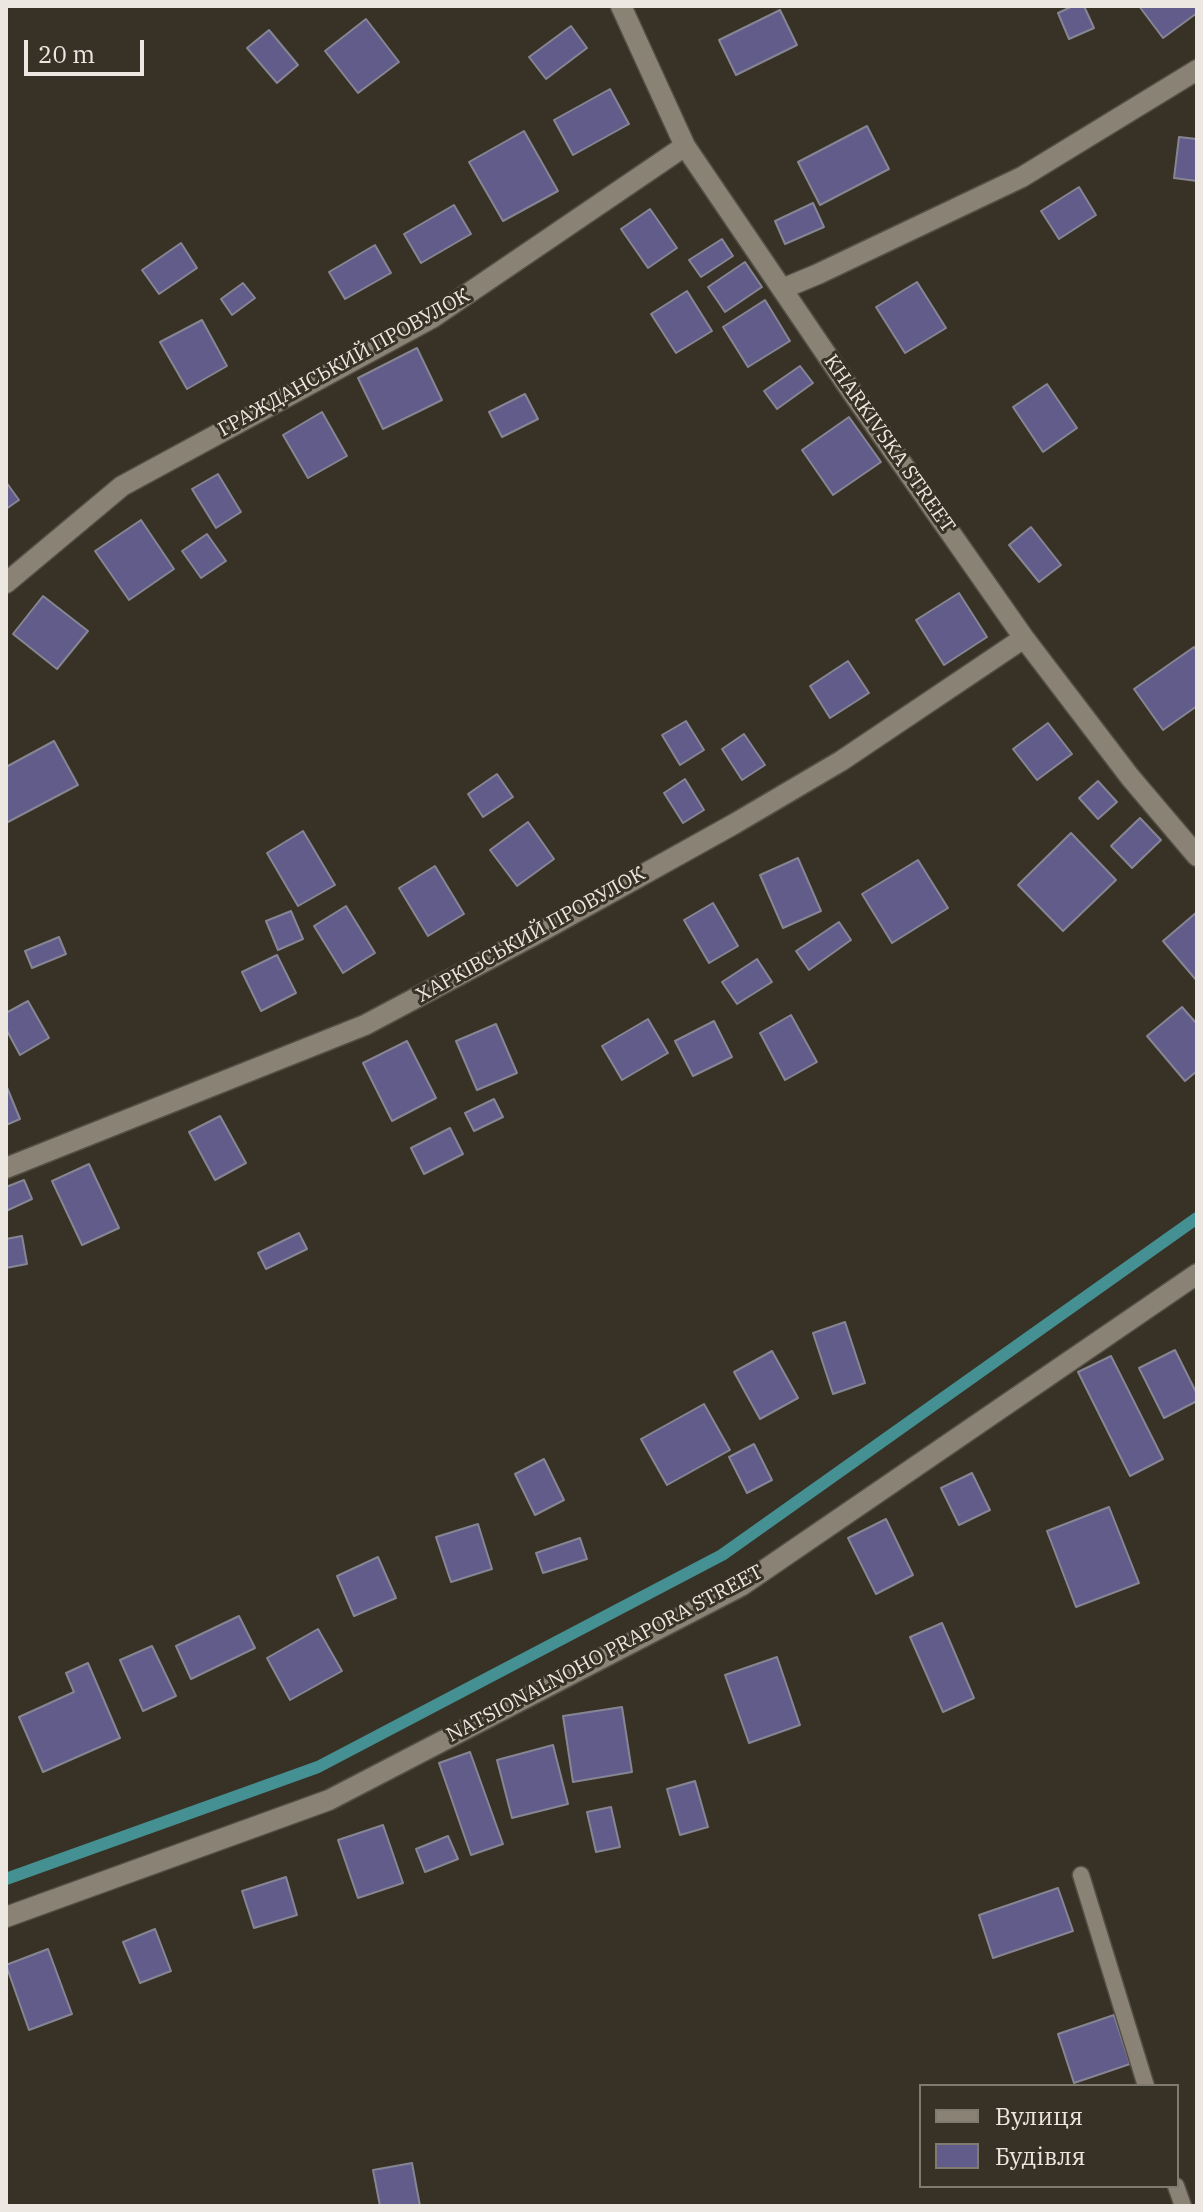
<!DOCTYPE html>
<html>
<head>
<meta charset="utf-8">
<style>
  body { margin:0 }
  #map { position:relative; width:1203px; height:2212px; overflow:hidden; background:#383226; font-family:"IBM Plex Serif",serif }
  canvas { display:block }
  .frame { position:absolute; inset:0; border:8px solid #ece8e1; pointer-events:none }
  .legend { position:absolute; left:919px; top:2084px; width:260px; height:104px; box-sizing:border-box; background:#383226; border:2px solid #807b71; margin:0; padding:10px 14px; list-style:none; font-size:24px; color:#ece8e1 }
  .legend li { display:flex; align-items:center; gap:16px; height:40px }
  .legend b { width:40px; border:2px solid #807b71 }
  .scale { position:absolute; left:24px; top:40px; width:120px; height:36px; box-sizing:border-box; border:4px solid #ece8e1; border-top:0; padding-left:10px; font-size:24px; line-height:28px; white-space:nowrap; color:#ece8e1; -webkit-text-stroke:6px #383226; paint-order:stroke }
</style>
</head>
<body>
<div id="map">
<canvas width="1203" height="2212"></canvas>
<div class="frame"></div>
<ul class="legend">
<li><b style="height:10px;background:#898275"></b>Вулиця</li>
<li><b style="height:22px;background:#625c8a"></b>Будівля</li>
</ul>
<div class="scale">20 m</div>
</div>
<script>
const ctx = document.querySelector('canvas').getContext('2d');
ctx.lineJoin = 'round';
function strokePath(path, color, width, dash) {
  ctx.strokeStyle = color;
  ctx.lineWidth = width;
  ctx.lineCap = dash ? 'butt' : 'round';
  ctx.setLineDash(dash || []);
  ctx.stroke(path);
}
function fillPath(path, color) {
  ctx.fillStyle = color;
  ctx.fill(path, 'evenodd');
}
function drawText(font, color, halo, rows, align = 'center') {
  ctx.font = font + ' "IBM Plex Serif",serif';
  ctx.lineWidth = 6;
  ctx.setLineDash([]);
  ctx.textBaseline = 'middle';
  ctx.strokeStyle = halo;
  ctx.fillStyle = color;
  for (const [text, x, y, turn = 0] of rows) {
    ctx.save();
    ctx.translate(x, y);
    ctx.rotate((+turn || 0) * Math.PI / 180);
    ctx.textAlign = isNaN(turn) ? turn : align;
    if (halo) ctx.strokeText(text, 0, 0);
    ctx.fillText(text, 0, 0);
    ctx.restore();
  }
}
strokePath(new Path2D(`
  M6,1879l312,-112 404,-212 475,-337`), '#459092', 12);
const building = new Path2D(`
  M1073,6h11l10,22 -25,11 -11,-26z
  M1139,6h58v7l-34,25z
  M780,10l17,35 -61,30 -17,-35z
  M366,19l33,43 -41,31 -33,-42z
  M571,26l16,22 -41,31 -17,-22z
  M269,30l29,35 -21,18 -30,-35z
  M610,89l19,35 -56,31 -19,-35z
  M867,126l22,43 -69,36 -22,-43z
  M524,131l34,60 -55,30 -34,-59z
  M1179,137l18,2v42l-23,-3z
  M1079,187l17,28 -37,24 -18,-28z
  M813,203l11,24 -39,17 -10,-23z
  M454,205l17,29 -50,29 -17,-29z
  M650,209l27,39 -29,20 -27,-39z
  M722,239l11,17 -32,21 -12,-17z
  M181,243l16,25 -38,26 -17,-24z
  M375,245l16,28 -46,26 -16,-27z
  M745,262l17,25 -37,25 -17,-25z
  M917,282l29,46 -41,25 -29,-46z
  M243,283l12,15 -23,17 -11,-16z
  M687,291l25,40 -36,22 -25,-39z
  M765,300l25,41 -42,26 -25,-40z
  M202,320l25,46 -40,23 -27,-47z
  M417,348l25,52 -59,29 -25,-51z
  M800,366l13,17 -36,26 -13,-18z
  M1047,384l30,44 -34,24 -30,-45z
  M525,394l13,25 -36,18 -13,-25z
  M322,412l25,44 -39,22 -25,-43z
  M849,417l32,45 -48,33 -31,-45z
  M218,474l23,38 -25,16 -24,-39z
  M6,482l13,18 -13,9z
  M141,520l33,49 -45,31 -34,-49z
  M1031,527l30,38 -22,17 -30,-37z
  M207,534l19,27 -25,17 -19,-27z
  M959,593l28,44 -43,28 -28,-45z
  M43,596l45,35 -31,38 -44,-35z
  M1194,647l3,5v54l-34,24 -29,-41z
  M848,661l21,32 -39,25 -20,-32z
  M686,721l18,29 -24,15 -18,-30z
  M1048,723l24,31 -35,26 -24,-31z
  M744,734l21,31 -23,15 -20,-31z
  M54,741l24,44 -72,38v-56z
  M497,774l16,23 -30,20 -15,-23z
  M685,779l19,31 -21,13 -19,-30z
  M1098,781l19,21 -19,17 -19,-21z
  M1140,818l21,22 -29,28 -21,-22z
  M528,822l26,37 -37,27 -27,-36z
  M303,831l32,54 -37,21 -31,-53z
  M1071,833l45,47 -53,51 -45,-46z
  M798,858l23,53 -38,17 -23,-53z
  M918,860l30,48 -56,35 -30,-49z
  M435,866l29,48 -36,22 -29,-48z
  M713,903l25,43 -29,17 -25,-43z
  M346,906l29,47 -32,20 -29,-47z
  M291,911l12,28 -25,11 -12,-29z
  M1197,912v69l-34,-40z
  M839,922l12,18 -42,30 -13,-19z
  M59,937l7,17 -34,14 -7,-17z
  M277,955l19,38 -35,18 -19,-39z
  M757,959l15,23 -35,22 -15,-22z
  M28,1001l21,37 -29,17 -14,-26v-16z
  M1182,1007l15,17v47l-12,10 -38,-45z
  M791,1015l26,47 -32,18 -25,-47z
  M648,1019l20,34 -46,27 -20,-34z
  M714,1021l18,36 -39,19 -18,-35z
  M496,1024l21,49 -40,17 -21,-49z
  M407,1041l29,57 -44,23 -29,-58z
  M6,1085l14,34 -14,6z
  M494,1099l9,18 -29,14 -9,-18z
  M220,1116l26,47 -31,17 -26,-48z
  M450,1128l13,26 -39,20 -13,-26z
  M89,1164l30,64 -37,17 -30,-64z
  M24,1180l8,19 -26,12v-24z
  M299,1233l8,16 -41,20 -8,-16z
  M22,1236l5,28 -21,4v-29z
  M845,1322l20,61 -32,11 -20,-61z
  M1175,1350l22,44v7l-33,17 -25,-50z
  M772,1351l26,47 -38,21 -26,-47z
  M1111,1356l52,103 -33,17 -52,-104z
  M704,1404l26,46 -63,35 -26,-46z
  M754,1444l18,36 -25,13 -18,-36z
  M544,1459l20,41 -29,15 -20,-41z
  M972,1473l18,37 -31,15 -18,-37z
  M1109,1507l30,76 -63,24 -29,-76z
  M886,1519l27,56 -37,19 -28,-56z
  M478,1524l14,45 -41,13 -15,-45z
  M580,1538l7,21 -44,14 -7,-20z
  M378,1557l18,41 -42,18 -17,-40z
  M239,1616l16,32 -64,31 -15,-33z
  M942,1623l32,75 -31,14 -33,-75z
  M318,1629l24,42 -52,29 -23,-42z
  M152,1646l24,50 -33,15 -23,-51z
  M777,1657l23,68 -51,18 -24,-68z
  M88,1663l32,75 -77,34 -24,-55 55,-25 -8,-19z
  M622,1707l10,65 -59,10 -10,-66z
  M553,1745l15,59 -56,14 -15,-58z
  M470,1752l33,92 -32,11 -32,-92z
  M695,1781l13,46 -28,8 -13,-46z
  M611,1807l9,40 -24,5 -9,-40z
  M383,1825l20,58 -45,15 -20,-58z
  M448,1836l10,23 -33,13 -9,-23z
  M286,1877l11,38 -43,13 -12,-37z
  M1058,1888l15,43 -80,27 -14,-43z
  M155,1929l16,42 -31,12 -17,-41z
  M48,1949l24,65 -43,16 -23,-65z
  M1114,2015l16,49 -56,19 -16,-49z
  M412,2163l8,43h-40l-7,-36z`);
fillPath(building, '#625c8a');
strokePath(building, '#868593', 2);
const service = new Path2D(`
  M1081,1875l65,211
  M1176,2186l7,20`);
const minor = new Path2D(`
  M621,6l64,140 171,252 168,240 106,139 67,79
  M782,289l36,-15 204,-97 175,-107
  M6,583l116,-97 310,-168 253,-172
  M6,1168l359,-143 175,-93 194,-108 107,-63 183,-123
  M6,1917l323,-117 412,-214 456,-312`);
strokePath(service, '#544f46', 19);
strokePath(minor, '#544f46', 23);
strokePath(service, '#898275', 16);
strokePath(minor, '#898275', 20);
drawText('20px', '#ece8e1', '#383226', [
  ["ГРАЖДАНСЬКИЙ ПРОВУЛОК",344,363,-29],
  ["KHARKIVSKA STREET",889,444,55],
  ["ХАРКІВСЬКИЙ ПРОВУЛОК",531,935,-29],
  ["NATSIONALNOHO PRAPORA STREET",605,1654,-28]
]);
</script>
</body>
</html>
